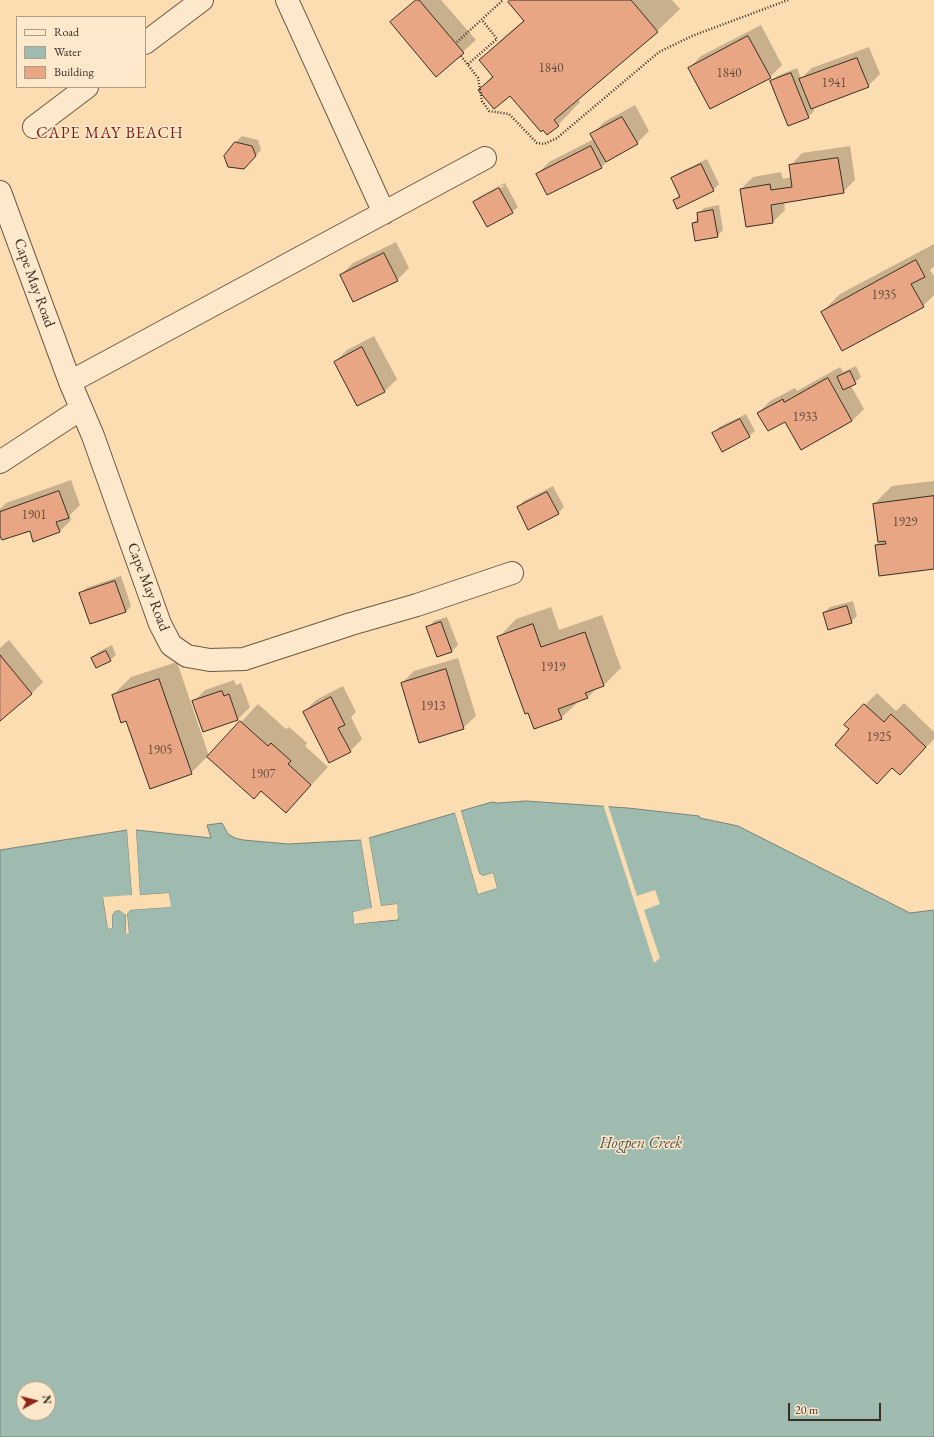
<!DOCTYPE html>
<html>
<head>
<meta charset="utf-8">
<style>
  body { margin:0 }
  #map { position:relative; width:934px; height:1437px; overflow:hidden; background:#fcdcb1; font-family:"EB Garamond",serif }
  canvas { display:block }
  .legend { position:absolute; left:16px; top:16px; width:130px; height:72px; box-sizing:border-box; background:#fde8cc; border:1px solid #ae9e88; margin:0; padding:5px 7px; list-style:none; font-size:12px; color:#382f23 }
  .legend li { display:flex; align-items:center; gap:8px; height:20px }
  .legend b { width:20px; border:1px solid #ae9e88 }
  .north { position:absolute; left:16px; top:1381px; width:40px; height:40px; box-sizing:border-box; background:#fde8cc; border:1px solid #ae9e88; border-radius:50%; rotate:83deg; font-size:11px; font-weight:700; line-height:16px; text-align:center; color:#382f23 }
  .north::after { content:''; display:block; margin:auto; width:14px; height:18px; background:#8f2418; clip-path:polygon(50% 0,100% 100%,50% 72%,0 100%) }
  .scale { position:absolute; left:788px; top:1403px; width:93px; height:18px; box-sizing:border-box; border:2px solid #382f23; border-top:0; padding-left:5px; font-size:12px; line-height:14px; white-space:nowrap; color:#382f23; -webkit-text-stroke:3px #fde8cc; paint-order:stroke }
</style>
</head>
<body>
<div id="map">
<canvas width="934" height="1437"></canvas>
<ul class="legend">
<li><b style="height:5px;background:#fde8cc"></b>Road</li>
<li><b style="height:11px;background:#9fbbb0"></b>Water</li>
<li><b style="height:11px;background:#e8a684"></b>Building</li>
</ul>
<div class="north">N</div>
<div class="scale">20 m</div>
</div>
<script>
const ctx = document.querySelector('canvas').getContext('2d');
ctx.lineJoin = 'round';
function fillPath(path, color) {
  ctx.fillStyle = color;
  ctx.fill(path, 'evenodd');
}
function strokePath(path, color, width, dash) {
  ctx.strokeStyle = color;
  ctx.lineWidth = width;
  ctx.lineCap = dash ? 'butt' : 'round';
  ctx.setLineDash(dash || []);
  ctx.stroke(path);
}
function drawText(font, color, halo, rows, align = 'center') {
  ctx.font = font + ' "EB Garamond",serif';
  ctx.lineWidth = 3;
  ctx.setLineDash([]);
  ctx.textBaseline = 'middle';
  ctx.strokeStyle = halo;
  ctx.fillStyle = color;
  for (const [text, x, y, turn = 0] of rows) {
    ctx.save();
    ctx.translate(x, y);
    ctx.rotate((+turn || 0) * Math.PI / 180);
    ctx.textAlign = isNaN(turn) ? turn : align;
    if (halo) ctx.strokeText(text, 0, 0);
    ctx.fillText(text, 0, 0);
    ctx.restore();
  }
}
const water = new Path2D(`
  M526,801l102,7 71,8 1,2 38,8 172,87 24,-3v527h-934v-587l127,-20 5,66 -29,2 5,31 4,-1v-13l3,-4 4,-1 7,5v18h3l-2,-19 3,-4 40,-3 -1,-14 -29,2 -4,-65 75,8 -4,-13 15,-2 6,11 7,4 8,2 45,4 73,-4 11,69 -19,3 1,12 44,-4 -2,-16 -15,2 -12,-68 86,-25 23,81 19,-6 -4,-15 -10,3 -4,-3 -18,-62 31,-9 5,1zM24,1389h24v24h-24z`);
fillPath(water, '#9fbbb0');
strokePath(water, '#768378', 1);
fillPath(new Path2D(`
  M603,804l5,1 29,91 18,-6 5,14 -16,6 16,48 -6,5z
  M461,811l18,62 4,3 10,-3 4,15 -19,6 -23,-81 2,-1 22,79 16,-4 -4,-12 -8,3 -6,-4 -18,-62z
  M127,830h2l5,66 -2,2 -26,1 4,27v-11l5,-6h5l6,3 3,-4 39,-3v-10l-27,2 -2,-1 -5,-66h2l4,65 29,-2 2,14 -41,3 -3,4 2,19 -3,1v-19l-7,-5 -4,1 -3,4v13l-4,1 -5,-32 29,-2z
  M369,838l12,68 16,-2 1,15 -44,5 -1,-12 19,-4 -11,-68h2l11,69 -2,1 -17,3 1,9 40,-4 -1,-11 -14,1 -2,-1 -12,-68z`), '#fcdcb1');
fillPath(new Path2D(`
  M416,0h25l35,40 -39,35 -45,-53z
  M511,0h161l8,9 -23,22 -79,68 2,3 -22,23 -48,-31 -31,-4 14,-15 -12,-15 22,-22 21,-18z
  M761,25l21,40 -12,12 -81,-9 12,-12z
  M869,47l11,27 -12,12 -55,21 1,4 -6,6 -37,-35 6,-6 20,-8 4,10 11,-10z
  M635,105l14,26 -12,12 -28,16 -7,8 -55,27 -10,-20 12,-12 45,-23 -2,-5 12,-12z
  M242,136l16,4 3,10 -11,12 -14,-20z
  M850,146l5,34 -12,12 -59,10 1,8 -12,12 -26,4 -6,-37 12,-12 28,-5 2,7 9,-2 -2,-11 12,-13z
  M707,159l12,25 -6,6 -39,10 6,-6 -8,-15 6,-6z
  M505,183l13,24 -6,5 -38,-10 6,-6zM503,185l1,1 -24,13v-2z
  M719,205l4,25 -6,6 -24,-13 5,-5v-4l6,-6z
  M396,242l13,26 -12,12 -56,-5 12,-12z
  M934,244v22l-4,4 4,6v19l-11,11 -101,6 18,-18z
  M374,336l23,43 -12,12 -28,14 -22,-43 12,-12z
  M856,366l5,11 -10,9 13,23 -12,12 -50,28 -16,-29 -28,-7 12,-12 25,-13 2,3 43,-24 3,5z
  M746,414l9,17 -6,5 -35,-3 5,-6z
  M71,480l9,25 -10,10 1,5 -12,12 -29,-3 -30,3v-23l6,-6z
  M934,481v87l-58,-23 3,-3 -5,-38 18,-18z
  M553,486l11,21 -6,6 -40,-6 6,-6z
  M121,576l10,30 -5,6 -45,-19 5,-5z
  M853,601l4,15 -6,6 -27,-9 6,-6z
  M551,607l8,23 43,-15 19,53 -18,18 -6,2 -10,10 -8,3 -18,17 -62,-81 17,-18z
  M447,617l11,28 -6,6 -14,5 -10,-29 6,-6z
  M9,640l34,42 -12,12 -31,26v-72z
  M112,645l4,10 -6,5 -18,-2 6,-6z
  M458,658l18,58 -13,12 -61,-45 12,-12z
  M177,662l32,94 49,-52 28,25 3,-2 18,16 -2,3 23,21 -42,45 -24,-22 -54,-34 -17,17 -64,-54 -14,-24 18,-18z
  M234,680l2,5 5,-2 9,24 -12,12 -45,-17 12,-12z
  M343,686l13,26 -5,5 11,22 -12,12 -46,-39 12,-12z
  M877,693l19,18 8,-8 30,29v7l-22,23 -19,5 -42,-38 14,-24z`), '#0003');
const building = new Path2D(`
  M416,0h3l45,53 -28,24 -46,-55z
  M510,0h121l27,32 -104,88 5,6 -12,9 -4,-5 -2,2 -31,-36 -16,13 -16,-19 15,-13 -14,-17 45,-39 -16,-19z
  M748,36l23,42 -61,31 -22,-41z
  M857,58l12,29 -58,22 -12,-30z
  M791,73l18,45 -21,8 -18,-45z
  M622,117l16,27 -32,18 -16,-28z
  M235,142l17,4 4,10 -12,13 -16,-2 -4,-11z
  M591,146l11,22 -55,27 -11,-21z
  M838,158l6,35 -73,12 2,18 -27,4 -6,-38 30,-5 1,6 21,-3 -3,-22z
  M701,164l13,27 -37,18 -4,-9 7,-3 -9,-19z
  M499,188l14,25 -26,14 -14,-25z
  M713,210l5,27 -23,4 -3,-18 6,-1 -1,-9z
  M384,253l14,28 -45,21 -13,-27z
  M916,260l9,17 -14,7 13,23 -82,44 -21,-39z
  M362,347l23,45 -28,14 -23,-44z
  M850,371l6,13 -13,6 -6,-13z
  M828,378l24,43 -51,29 -16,-28 -17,9 -11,-18 26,-14 1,3z
  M740,419l10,18 -28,15 -10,-19z
  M59,491l10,27 -13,4 4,10 -27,10 -3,-11 -28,9 -2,-4v-24z
  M547,492l12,22 -31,16 -11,-23z
  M934,496v73l-55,7 -4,-31 11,-1 -1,-3 -7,1 -5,-38z
  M115,581l11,31 -36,12 -11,-31z
  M847,606l5,17 -24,7 -5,-17z
  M441,622l11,30 -15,5 -11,-30z
  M533,624l8,23 44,-15 19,54 -19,7 3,5 -30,11 4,10 -28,10 -6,-16 -3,1 -28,-77z
  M106,651l5,10 -15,7 -5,-10z
  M0,655l32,39 -32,27z
  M446,669l18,60 -45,14 -18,-60z
  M159,679l33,95 -42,15 -24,-68 -5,2 -9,-28z
  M222,691l2,5 5,-2 9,26 -35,12 -11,-31z
  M331,697l14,28 -7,3 13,24 -22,11 -26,-51z
  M864,704l20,18 7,-8 35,33 -26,28 -8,-7 -15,16 -42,-39 14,-16 -5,-4z
  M240,721l28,25 3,-3 20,18 -3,3 23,21 -25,28 -25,-22 -7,8 -47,-42z`);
fillPath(building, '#e8a684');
strokePath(building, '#382f23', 1);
const minor = new Path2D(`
  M287,0l97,213
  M145,43l57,-43
  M34,127l53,-40
  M0,192l70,190 23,54 67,188 11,21 16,11 23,4 34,-1 107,-35 66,-19 95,-32
  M70,382l415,-224
  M0,462l81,-53`);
strokePath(minor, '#695a46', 24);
strokePath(new Path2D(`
  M457,42l46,-42
  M461,56l17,22 4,23 7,10 20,3 28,29 7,1 13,-6 102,-86 33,-16 96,-36
  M468,64l29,-25 -15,-19`), '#382f23', 2.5, [1, 2]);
strokePath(minor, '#fde8cc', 22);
drawText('13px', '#644d3b', null, [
  ["1840",551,68],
  ["1840",729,73],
  ["1941",834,83],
  ["1935",884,295],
  ["1933",805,417],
  ["1901",34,515],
  ["1929",905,522],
  ["1919",553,667],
  ["1913",433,706],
  ["1925",879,737],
  ["1905",160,750],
  ["1907",263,774]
]);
drawText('15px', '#382f23', '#fde8cc', [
  ["Cape May Road",34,283,70],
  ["Cape May Road",148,587,69]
]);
ctx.letterSpacing = '1px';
drawText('16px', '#7a1f14', '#fde8cc', [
  ["CAPE MAY BEACH",110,134]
]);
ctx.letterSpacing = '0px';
drawText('italic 16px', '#525246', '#fde8cc', [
  ["Hogpen Creek",641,1144]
]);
</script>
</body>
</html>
